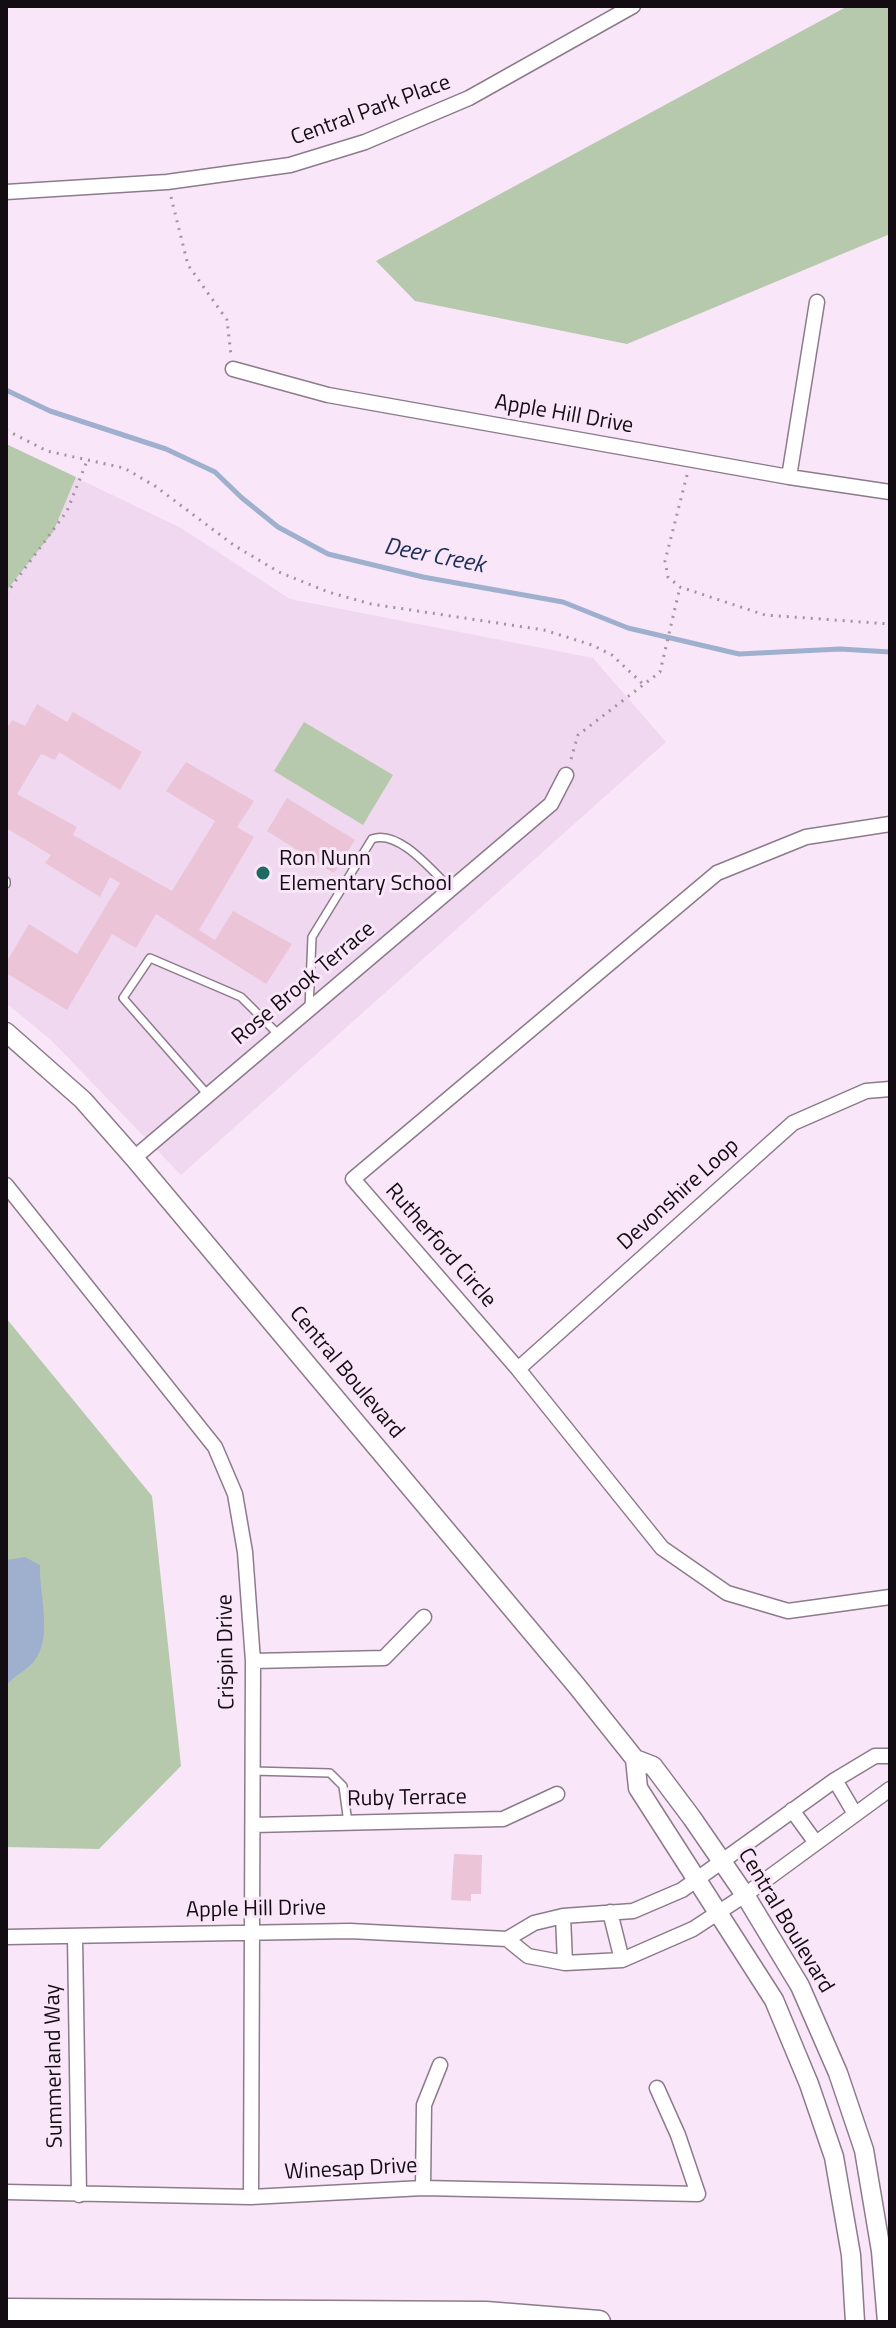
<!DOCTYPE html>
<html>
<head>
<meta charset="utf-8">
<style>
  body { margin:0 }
  #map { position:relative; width:896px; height:2328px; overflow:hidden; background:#fae6f9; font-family:"Titillium Web",sans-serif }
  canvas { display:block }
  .frame { position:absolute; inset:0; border:8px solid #130d13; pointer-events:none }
</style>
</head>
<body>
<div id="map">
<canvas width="896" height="2328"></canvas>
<div class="frame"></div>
</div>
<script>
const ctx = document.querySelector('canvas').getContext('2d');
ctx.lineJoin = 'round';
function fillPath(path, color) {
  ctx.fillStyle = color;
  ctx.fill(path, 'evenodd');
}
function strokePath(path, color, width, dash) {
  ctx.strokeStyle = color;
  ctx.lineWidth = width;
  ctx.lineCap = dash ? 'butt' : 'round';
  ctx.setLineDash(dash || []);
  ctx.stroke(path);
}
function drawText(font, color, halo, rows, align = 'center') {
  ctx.font = font + ' "Titillium Web",sans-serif';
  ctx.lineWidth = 6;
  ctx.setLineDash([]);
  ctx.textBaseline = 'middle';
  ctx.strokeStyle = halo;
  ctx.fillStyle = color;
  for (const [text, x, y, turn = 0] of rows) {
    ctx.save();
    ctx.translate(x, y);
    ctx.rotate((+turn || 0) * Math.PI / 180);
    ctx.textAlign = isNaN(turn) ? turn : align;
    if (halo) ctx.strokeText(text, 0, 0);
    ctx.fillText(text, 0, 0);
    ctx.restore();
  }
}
fillPath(new Path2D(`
  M6,444l175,84 109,71 303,59 73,84 -485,433 -130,-135 -45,-37z`), '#f0d8f0');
fillPath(new Path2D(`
  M848,6h42v228l-263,110 -212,-43 -39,-40z
  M6,444l70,33 -23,55 -47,59z
  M304,722l89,53 -30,50 -89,-54z
  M6,1318l146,178 29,270 -82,83 -93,-2z`), '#b7c9ac');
fillPath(new Path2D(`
  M25,1557l15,8c-1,30 13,70 -5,95 -7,10 -21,15 -29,26v-126z`), '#9fb0cf');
strokePath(new Path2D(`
  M6,390l44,21 116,38 49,23 27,26 36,29 50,27 95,23 140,25 65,26 111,26 101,-5 50,3`), '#9fb0cf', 5);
fillPath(new Path2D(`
  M37,704l30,18 6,-10 69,40 -22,38 -61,-38 -4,8 -14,-6 -24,40 60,33 -4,8 99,56 43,-70 -49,-30 20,-29 68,39 -17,26 17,10 -55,93 16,10 18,-29 59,33 -26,40 -110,-70 -20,34 -24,-14 -45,76 -61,-37v-10l23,-39 48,30 43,-71 -10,-6 -10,20 -55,-34 6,-8 -45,-27v-99l6,-9 13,6z
  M287,798l68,42 -21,33 -67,-42z
  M454,1854l28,1 -1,39h-10v7l-20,-1z`), '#ebc5d7');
const service = new Path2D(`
  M6,881v3
  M309,1009l3,-72 60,-98c27,-10 60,32 79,50
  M208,1095l-85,-97 27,-40 91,39 38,38
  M252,1771l78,2 13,13 5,37`);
const minor = new Path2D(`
  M6,192l161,-10 123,-17 75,-23 104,-44 164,-92
  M233,369l95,26 461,82 101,15
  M789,477l28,-175
  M890,824l-84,13 -89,36 -364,306 165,190 144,179 65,45 61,18 102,-14
  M134,1158l417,-354 15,-29
  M6,1185l209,262 20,47 10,58 8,109 -2,536
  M518,1369l275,-246 73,-32 24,-2
  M253,1661l131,-3 40,-41
  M835,1780l20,34
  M792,1810l24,33
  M253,1825l250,-6 54,-25
  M610,1912l12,48
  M563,1916l2,47
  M6,1937l344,-6 157,8 27,-16 29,-7 70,-5 49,-21 153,-110 40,-24h15
  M75,1937l4,258
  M507,1939l21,17 37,7 57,-3 71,-31 52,-34 145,-106
  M423,2188l1,-83 16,-40
  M6,2192l245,5 172,-9 275,6 -20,-59 -21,-47`);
const tertiary = new Path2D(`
  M6,1032l77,68 51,58 442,527 59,74 18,7 39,52 53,77 55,91 38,87 26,77 17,101 6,71
  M635,1759l3,29 136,212 35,84 25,73 17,98 4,67`);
const secondary = new Path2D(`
  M6,2310l480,3 113,9`);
strokePath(service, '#8c7b8b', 10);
strokePath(minor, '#8c7b8b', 17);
strokePath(tertiary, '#8c7b8b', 21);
strokePath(secondary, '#8c7b8b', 25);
strokePath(new Path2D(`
  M171,197l17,68 39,55 4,35
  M6,430l41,21 77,17 31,18 80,60 44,26 49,20 43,12 173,26 48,15 20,10 32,30
  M687,475l-22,86 3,16 12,10 85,28 125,9
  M6,594l61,-83 20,-50
  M571,759l7,-24 82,-63 20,-85`), '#a293a1', 3, [2, 6]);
strokePath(service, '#fff', 7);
strokePath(minor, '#fff', 14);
strokePath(tertiary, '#fff', 18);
strokePath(secondary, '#fff', 22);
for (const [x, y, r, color] of [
  [263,873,8,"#1e6962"]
]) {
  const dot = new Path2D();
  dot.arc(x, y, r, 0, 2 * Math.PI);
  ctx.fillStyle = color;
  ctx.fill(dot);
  strokePath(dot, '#fae6f9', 3);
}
drawText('22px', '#130d13', '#fae6f9', [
  ["Central Park Place",371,111,-20],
  ["Apple Hill Drive",564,415,10],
  ["Rose Brook Terrace",304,984,-40],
  ["Devonshire Loop",679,1195,-42],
  ["Rutherford Circle",440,1246,49],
  ["Central Boulevard",346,1373,50],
  ["Crispin Drive",227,1652,-91],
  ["Ruby Terrace",407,1799,-1],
  ["Apple Hill Drive",256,1910,-1],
  ["Central Boulevard",785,1921,59],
  ["Summerland Way",55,2066,-91],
  ["Winesap Drive",351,2170,-3]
]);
drawText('22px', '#130d13', '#fae6f9', [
  ["Ron Nunn",279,860],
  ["Elementary School",279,885]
], 'left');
drawText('italic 24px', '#1b3059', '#fae6f9', [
  ["Deer Creek",434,557,11]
]);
</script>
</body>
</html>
